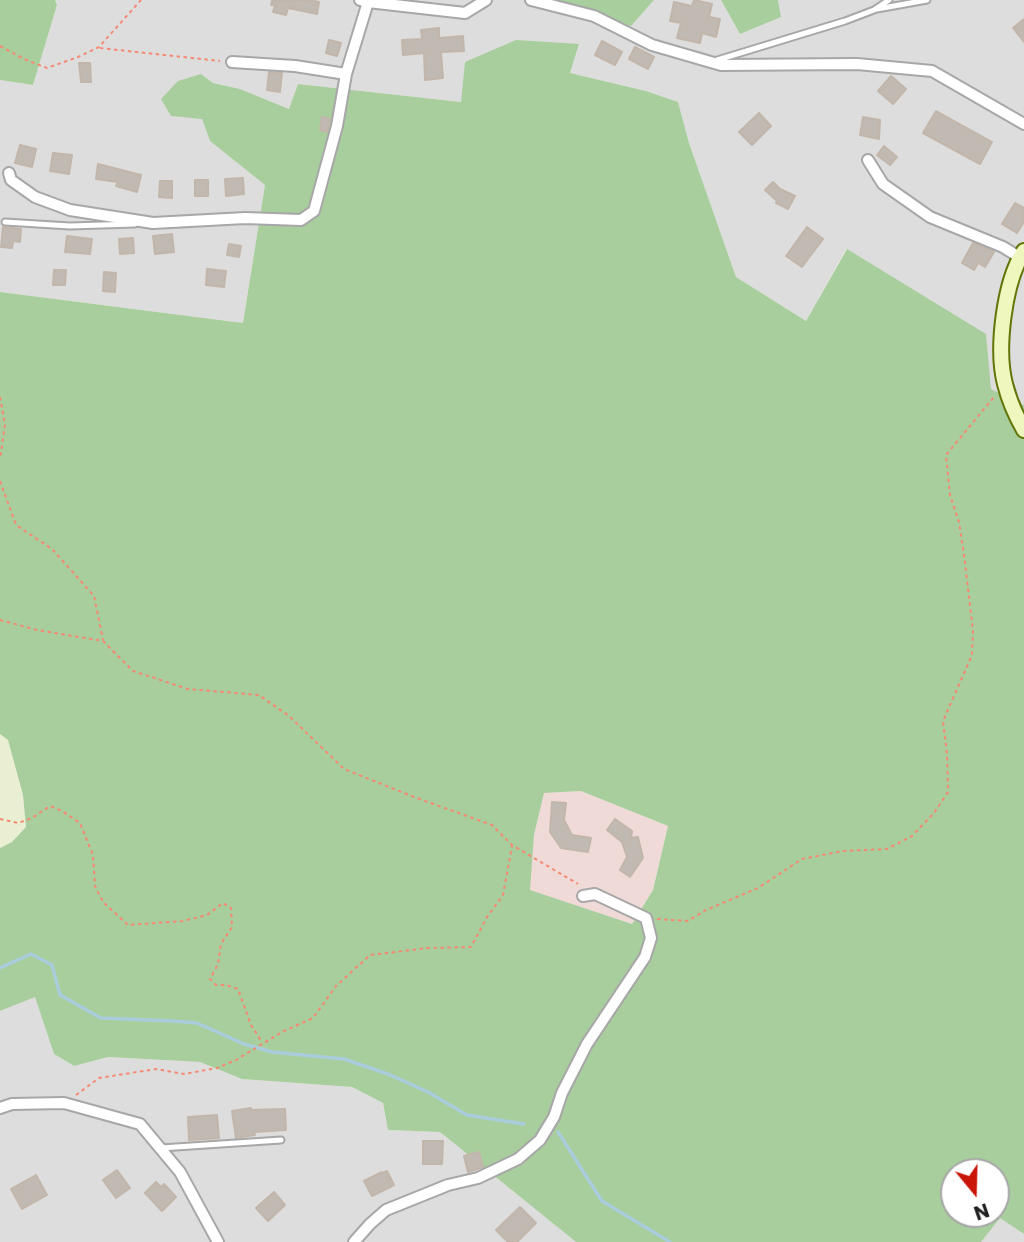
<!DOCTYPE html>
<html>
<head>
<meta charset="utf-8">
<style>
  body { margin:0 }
  #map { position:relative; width:1024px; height:1242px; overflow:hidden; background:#f0eee7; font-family:Poppins,sans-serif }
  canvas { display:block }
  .north { position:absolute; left:940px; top:1158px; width:70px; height:70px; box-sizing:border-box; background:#fff; border:2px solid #a6a6a6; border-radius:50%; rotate:161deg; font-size:19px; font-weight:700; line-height:28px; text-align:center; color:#202020 }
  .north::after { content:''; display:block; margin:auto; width:24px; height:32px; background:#c91608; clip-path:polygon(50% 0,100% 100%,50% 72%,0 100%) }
</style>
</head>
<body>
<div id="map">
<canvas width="1024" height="1242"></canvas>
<div class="north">N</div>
</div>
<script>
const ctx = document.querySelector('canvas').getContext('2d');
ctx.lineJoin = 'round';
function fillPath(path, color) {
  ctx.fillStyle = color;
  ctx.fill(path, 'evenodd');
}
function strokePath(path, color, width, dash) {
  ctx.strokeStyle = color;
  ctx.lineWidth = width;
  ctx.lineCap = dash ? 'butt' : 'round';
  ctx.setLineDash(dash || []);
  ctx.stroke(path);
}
fillPath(new Path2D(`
  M55,0h477l98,26 24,-26h67l19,34 40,-17 -2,-17h246v405l-33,-16 -145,-140 -40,72 -70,-44 -47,-134 -11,-41 -32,-11 -76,-18 9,-28 -118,57 -163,-18 -9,25 -49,-20 -27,-6 -12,-9 1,45 8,22 55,44 -22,138 -243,-31v-212l33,5 24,-80z
  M35,996l19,58 20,12 34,-9 92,5 42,17 110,8 31,16 5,27 52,2 136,110h-576v-231z
  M1000,1217l24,17v8h-43z`), '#dedddd');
fillPath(new Path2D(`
  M581,791l87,35 -15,64 -21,34 -103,-34 5,-55 10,-42z`), '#f0dad7');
fillPath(new Path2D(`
  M0,734l8,6 15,56 3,31 -14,15 -12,6z`), '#eaeed3');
fillPath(new Path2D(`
  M0,0h55l2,5 -24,80 -33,-5z
  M532,0h122l-23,26z
  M721,0h57l3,17 -41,17z
  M516,40l63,4 -9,29 76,18 32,11 11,41 47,134 70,44 41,-72 139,85 5,55 33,16v829l-24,-16 -19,24h-405l-136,-110 -52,-2 -5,-27 -31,-16 -110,-8 -42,-17 -92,-5 -34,9 -20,-12 -19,-57 -35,14v-163l12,-6 14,-15 -3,-32 -15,-55 -8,-6v-442l243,31 22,-138 -55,-44 -8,-22 -31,-3 -10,-17 17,-18 23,-7 12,9 27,6 49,20 9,-25 163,18 4,-40zM581,791l87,35 -15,64 -21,34 -102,-34 4,-55 10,-42zM954,1172h42v42h-42z`), '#a8ce9d');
strokePath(new Path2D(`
  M0,968l31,-14 21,11 8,30 41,23 72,3 24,2 47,21 28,8 72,7 44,15 40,18 39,23 57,9
  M558,1132l44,69 68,41`), '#a9cddc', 3.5);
const building = new Path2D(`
  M272,0h37l10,2 -2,12 -29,-6 -2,7 -13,-3 2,-7h-4z
  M694,0l18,4 -3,13 11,2 -4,18 -14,-4 -2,10 -23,-5 4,-15 -11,-2 4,-19 18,4z
  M1024,19v23l-11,-14z
  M439,28v10l24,-2 1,15 -23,1 2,26 -18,2 -1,-27 -21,2 -1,-15 20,-1 -1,-9z
  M329,40l12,3 -4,13 -11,-3z
  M602,41l20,11 -7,13 -20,-10z
  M635,47l19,10 -6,12 -19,-10z
  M79,63h11l1,19h-10z
  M269,72l13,1 -2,19 -13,-2z
  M891,76l15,13 -13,15 -15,-13z
  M936,111l56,31 -12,22 -57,-31z
  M759,113l12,13 -19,19 -13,-13z
  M322,117l8,2 -3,13 -7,-2z
  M863,117l17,3 -1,19 -19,-4z
  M20,145l16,4 -4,18 -17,-4z
  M884,146l13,11 -7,8 -13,-10z
  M53,153l19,2 -3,19 -19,-3z
  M98,164l43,11 -4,17 -21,-6 2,-4 -22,-3z
  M243,178l1,16 -18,2 -1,-17z
  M195,180h13v16h-13z
  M160,181h12v17l-13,-1z
  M773,182l7,7 15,7 -7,13 -12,-6 1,-2 -12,-11z
  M1015,203l9,5v14l-7,11 -15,-9z
  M3,227l18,2 -1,13 -7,-1 -1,7 -11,-1z
  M807,227l16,12 -21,28 -16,-11z
  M172,234l2,18 -19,2 -2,-18z
  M67,236l25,3 -2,15 -25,-2z
  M133,238l1,15 -14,1 -1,-15z
  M973,243l21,9 -9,15 -7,-4 -4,7 -12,-7z
  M229,244l12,2 -2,11 -12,-2z
  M207,269l19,2 -2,16 -18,-2z
  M54,270h12l-1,15h-12z
  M104,272l12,1 -1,19 -12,-1z
  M552,802l14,1 -2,17 8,15 19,3 -3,14 -27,-4 -11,-16z
  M615,819l17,12 -1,7 7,-1 5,21 -13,19 -10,-7 7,-13 -5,-15 -15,-12z
  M251,1108v2l34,-1 1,21 -32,2 1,3 -19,3 -4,-27z
  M217,1115l2,23 -30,2 -1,-23z
  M423,1141h20l-1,23h-19z
  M479,1152l4,15 -15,5 -4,-16z
  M117,1170l13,18 -14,10 -13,-18z
  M387,1171l7,14 -22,11 -8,-15 18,-9 1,1z
  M36,1175l11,20 -25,14 -11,-20z
  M156,1182l5,5 3,-3 12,13 -14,14 -17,-18z
  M274,1192l11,13 -17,16 -12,-13z
  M520,1207l16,16 -19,19h-9l-12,-12z`);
fillPath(building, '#c1bab3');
strokePath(building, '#c2b6aa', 2);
const lane = new Path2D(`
  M877,9l50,-9
  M714,61l131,-40 29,-11 15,-10
  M5,222l65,4 65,-2
  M161,1148l120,-8`);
const street = new Path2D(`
  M360,0l8,2 97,11 21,-13
  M531,0l63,16 58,29 69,20 136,-1 75,7 92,53
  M232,62l63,4 51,8
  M868,160l15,24 47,33 73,30 21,13
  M9,173l2,7 24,17 35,13 83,13 92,-5 56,2 13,-9 23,-85 9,-52 22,-72
  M0,1108l12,-4 52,-1 76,21 40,48 38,70
  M354,1242l16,-18 16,-14 62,-25 30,-7 40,-19 22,-19 14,-23 8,-24 25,-49 58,-87 6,-19 -5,-20 -51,-24 -12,2`);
const secondary = new Path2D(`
  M1024,251c-20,31 -28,98 -19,133 4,16 11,32 19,46`);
strokePath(lane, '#a7a7a7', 9);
strokePath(street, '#a7a7a7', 14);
strokePath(secondary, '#617509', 18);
strokePath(new Path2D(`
  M0,46l24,13 23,9 31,-11 21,-10 42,-47
  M100,48l120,13
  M0,397l5,28 -5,34
  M0,481l16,44 36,24 42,47 9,44
  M0,620l37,10 66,11 30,30 55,18 71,6 30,21 55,53 70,28 78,28 20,20 66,39
  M0,819l18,4 14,-5 18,-12 12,5 18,12 13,32 2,31 8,16 25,23 55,-4 24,-6 16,-12 8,5 1,19 -11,17 -3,20 -8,15 6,6h10l12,4 13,36 11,17
  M657,919l31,2 18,-11 52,-22 44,-29 41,-8 44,-2 25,-13 22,-23 14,-21 -1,-38 -4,-33 29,-66 1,-24 -9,-76 -5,-33 -9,-27 -4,-40 48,-58
  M76,1095l23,-17 57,-9 28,5 33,-6 19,-8 46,-28 31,-14 23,-32 34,-31 58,-7 43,-1 16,-30 16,-22 9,-49`), '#f58a74', 2, [3.5, 3.5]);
strokePath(lane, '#fff', 5);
strokePath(street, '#fff', 10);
strokePath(secondary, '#f0f7be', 14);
</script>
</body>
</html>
